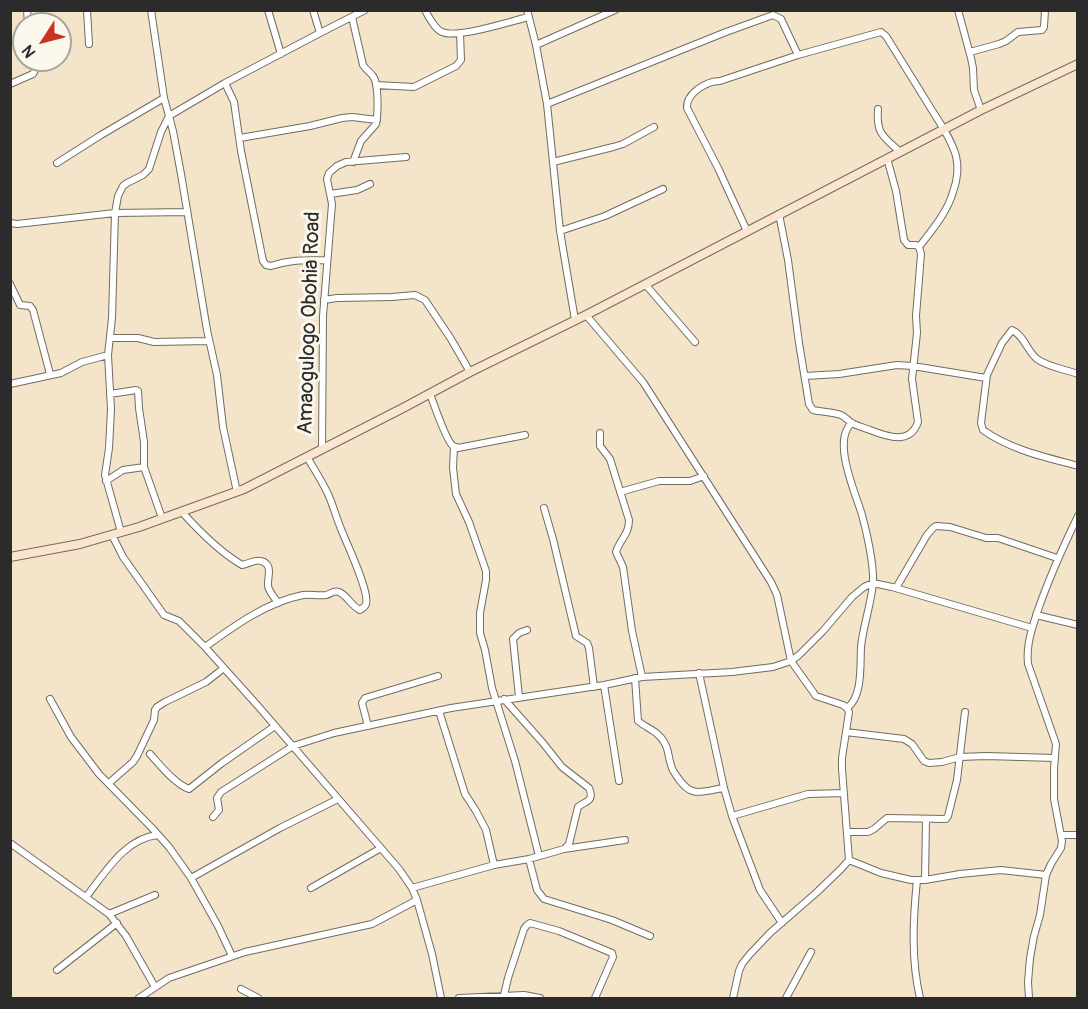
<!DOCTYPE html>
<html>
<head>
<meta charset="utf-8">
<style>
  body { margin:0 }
  #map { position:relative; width:1088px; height:1009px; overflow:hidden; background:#f4e4c9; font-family:Pangolin,sans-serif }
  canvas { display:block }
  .frame { position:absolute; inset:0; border:12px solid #2b2b2b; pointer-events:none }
  .north { position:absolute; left:12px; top:12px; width:60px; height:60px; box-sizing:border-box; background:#fbf7ec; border:2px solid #a8a59f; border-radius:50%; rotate:234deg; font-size:16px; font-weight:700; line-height:24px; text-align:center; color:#2b2b2b }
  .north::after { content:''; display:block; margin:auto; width:21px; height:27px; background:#c8321e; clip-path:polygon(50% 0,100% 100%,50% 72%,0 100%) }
</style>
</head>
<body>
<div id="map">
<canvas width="1088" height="1009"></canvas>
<div class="frame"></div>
<div class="north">N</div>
</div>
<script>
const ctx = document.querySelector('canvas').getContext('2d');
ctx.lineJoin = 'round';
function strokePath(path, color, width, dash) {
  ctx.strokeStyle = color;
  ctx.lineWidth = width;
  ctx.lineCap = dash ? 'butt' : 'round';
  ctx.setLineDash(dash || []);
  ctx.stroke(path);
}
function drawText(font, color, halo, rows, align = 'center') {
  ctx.font = font + ' Pangolin,sans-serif';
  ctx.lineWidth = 6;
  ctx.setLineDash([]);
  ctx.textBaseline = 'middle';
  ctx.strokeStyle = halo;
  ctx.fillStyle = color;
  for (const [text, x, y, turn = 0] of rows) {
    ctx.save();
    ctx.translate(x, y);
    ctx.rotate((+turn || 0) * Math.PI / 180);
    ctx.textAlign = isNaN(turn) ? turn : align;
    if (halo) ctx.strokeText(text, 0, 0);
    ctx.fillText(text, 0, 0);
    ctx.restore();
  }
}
const street = new Path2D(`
  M27,10l1,14
  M87,10l2,34
  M151,10l13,88 9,33 8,43 26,156 10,45 6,52 14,65
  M268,10l13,44
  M313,10l7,23 45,-23
  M425,10c3,6 11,20 17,22 16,7 69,-11 87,-15
  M527,10l9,35 11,59
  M958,10l13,48 2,10 1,22 7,20
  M352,17l11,48c3,5 7,7 10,11 6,8 5,38 3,48l-15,17 -8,21
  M536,45l79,-35
  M970,52l29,-8 7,-3 12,-9 24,-2 2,-3 1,-17
  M225,83l9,19 7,49 22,110 3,4 5,1c21,-7 34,-5 56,-6
  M10,84l23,-10 2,-4 -1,-10
  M376,85l38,2 42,-21 5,-6 -1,-27
  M878,109c-2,25 5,27 22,43
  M240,138l70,-12 32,-8 10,-1 25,3
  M887,158l9,33 8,49 4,5h8l3,2
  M553,162l60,-15 10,-3 31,-17
  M57,163l44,-28 63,-37
  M330,194l27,-4 13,-6
  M779,214l9,46 11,83 10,61 4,6c9,2 19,2 28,5 5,2 7,6 11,8 5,3 13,5 18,7 18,7 40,15 48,-8l-6,-43 5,-46 -1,-17 5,-62 -2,-7
  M10,223l7,1 98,-11 72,-1
  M560,231l45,-15 58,-27
  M747,231l-29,-63 -31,-60c-1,-15 20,-27 33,-27l78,-26 83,-23 5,4c15,24 29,47 44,71 9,15 21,31 26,49 3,12 1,25 -3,36 -6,21 -21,38 -34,55
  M10,284l10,21 10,1 3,4 17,64
  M645,284l50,58
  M324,300l13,-2 55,-1 23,-2 10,5 26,39 19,33
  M586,315l57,67 128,200 6,13 14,66 25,35 27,9 4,3
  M575,320l-15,-89 -13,-127 179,-72 47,-17 8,4 17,36
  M110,338h28l16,4 55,-1
  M1078,374c-14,-5 -30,-7 -41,-15 -10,-8 -13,-24 -25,-29l-10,13 -15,32 -6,48 2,7c28,20 62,27 95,36
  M805,376l34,-2 58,-9 16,1 73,12
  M10,384l51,-11 21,-11 26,-7
  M110,394l26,-4 2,1 1,17 5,34v25l18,51
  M430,394c4,10 16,47 23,52 2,1 4,1 5,2l67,-13
  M600,433v13l10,13 19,61c0,15 -9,19 -13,32l7,15 9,64 10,46
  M454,447l-1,21 3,26 13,28 17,49v9l-6,33v20l5,17 7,38 23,73 24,95
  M322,449l1,-133 9,-112 -5,-25 2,-6 8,-7 9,-4 60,-5
  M106,481l17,-11 21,-3
  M620,492l39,-11h31l14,-5
  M544,508l9,31 23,97 11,7 2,5 5,39
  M182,512c17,19 38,40 60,53 6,-1 14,-6 19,-4 13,3 6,17 7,25 1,6 7,12 10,17
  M121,532l-16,-57 4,-27 2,-39 -3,-54 4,-37 3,-105 3,-17 5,-10 4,-3 16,-8 6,-6 12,-37 8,-16 56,-33 95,-50
  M112,535l11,22 41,58 15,6 26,26 53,59 141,163 13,19 5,12 15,54 9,44
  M896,588l31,-53 6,-7 3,-2 14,1 36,11h12l59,20
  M1036,615l42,10
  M205,647c29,-21 62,-45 98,-52 7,-1 15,1 23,0 5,-1 7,-5 13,-3 9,4 12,14 21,18 3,-2 5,-3 6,-6 4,-12 -20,-62 -25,-75 -5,-12 -8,-24 -13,-35 -6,-13 -14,-25 -21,-37
  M699,673l25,115 8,28 28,74 22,33
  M635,678l3,43c10,8 20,10 26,21 5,7 4,15 7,23 1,5 4,9 7,13 14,21 24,13 46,10
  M604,685l15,96
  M519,697l-6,-58 6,-6 8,-3
  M50,699l21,38 28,37 53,54 17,19 22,31 27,48 14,30
  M504,699l39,44 19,24 27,21c6,14 -4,13 -11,19l-9,37 -5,5
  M847,708c16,-11 13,-44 14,-61 2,-21 10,-42 12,-64 1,-18 -6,-50 -11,-68 -6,-21 -31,-75 -10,-92
  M439,711l26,83 11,17 10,19 8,35
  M368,726l-6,-23 3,-5 73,-22
  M846,732l58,7 8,5 12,17 5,2 13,-1 18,-5 26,-1 69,2
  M150,754c10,11 25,30 39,35l33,-26 53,-37
  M109,783l24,-21 4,-6 17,-36 1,-10 2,-3 8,-5 41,-20 18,-14
  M732,816l76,-22 36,-1
  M213,817l6,-7 -2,-12 4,-6 72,-46 41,-13 117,-25 153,-23 38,-8 90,-5 41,-5 18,-6 8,-6 24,-24 29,-34 12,-10 9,-4 19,4 140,41
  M848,832h20l6,-3 13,-11 59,1 2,-3 9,-36 8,-68
  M1061,835h17
  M10,843l99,71 17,22 29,51
  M529,859l8,31 7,9 68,21 38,16
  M849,860l32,13 30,7h14l35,-6 41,-4 45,5
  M191,878l89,-50 58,-29
  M917,880c-4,39 -6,80 3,118
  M925,880l1,-61
  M311,888l70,-40
  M412,888l82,-23 35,-6 35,-10 61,-9
  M86,897c19,-24 39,-59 72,-62
  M109,914l46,-19
  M57,970l60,-47
  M241,989l17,9
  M504,995l4,-17 16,-49 3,-4 3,-2 29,8 53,22 1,4 -18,41
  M139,998l30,-20 76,-26 127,-28 45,-24
  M459,998l65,-3 16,3
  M733,998l6,-27 3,-7 8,-10 20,-21 46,-40 25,-24 8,-9 -7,-91v-11l7,-46 -2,-4
  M786,998l25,-46
  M1029,998l-1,-16 2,-24 4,-22 6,-21 6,-40 5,-11 10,-16 1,-7 -8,-42v-30l2,-25 -28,-80c-2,-19 4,-36 10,-54 11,-32 25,-63 40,-94`);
const secondary = new Path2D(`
  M10,557l70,-13 24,-7 35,-10 105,-38 159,-81 67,-36 116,-57 395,-205 97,-46`);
strokePath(street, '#716c62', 8);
strokePath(secondary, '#716c62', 10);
strokePath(street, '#fff', 6);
strokePath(secondary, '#fbe5cf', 8);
drawText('21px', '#2b2b2b', '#fbf7ec', [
  ["Amaogulogo Obohia Road",310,323,-88]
]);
</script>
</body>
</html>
